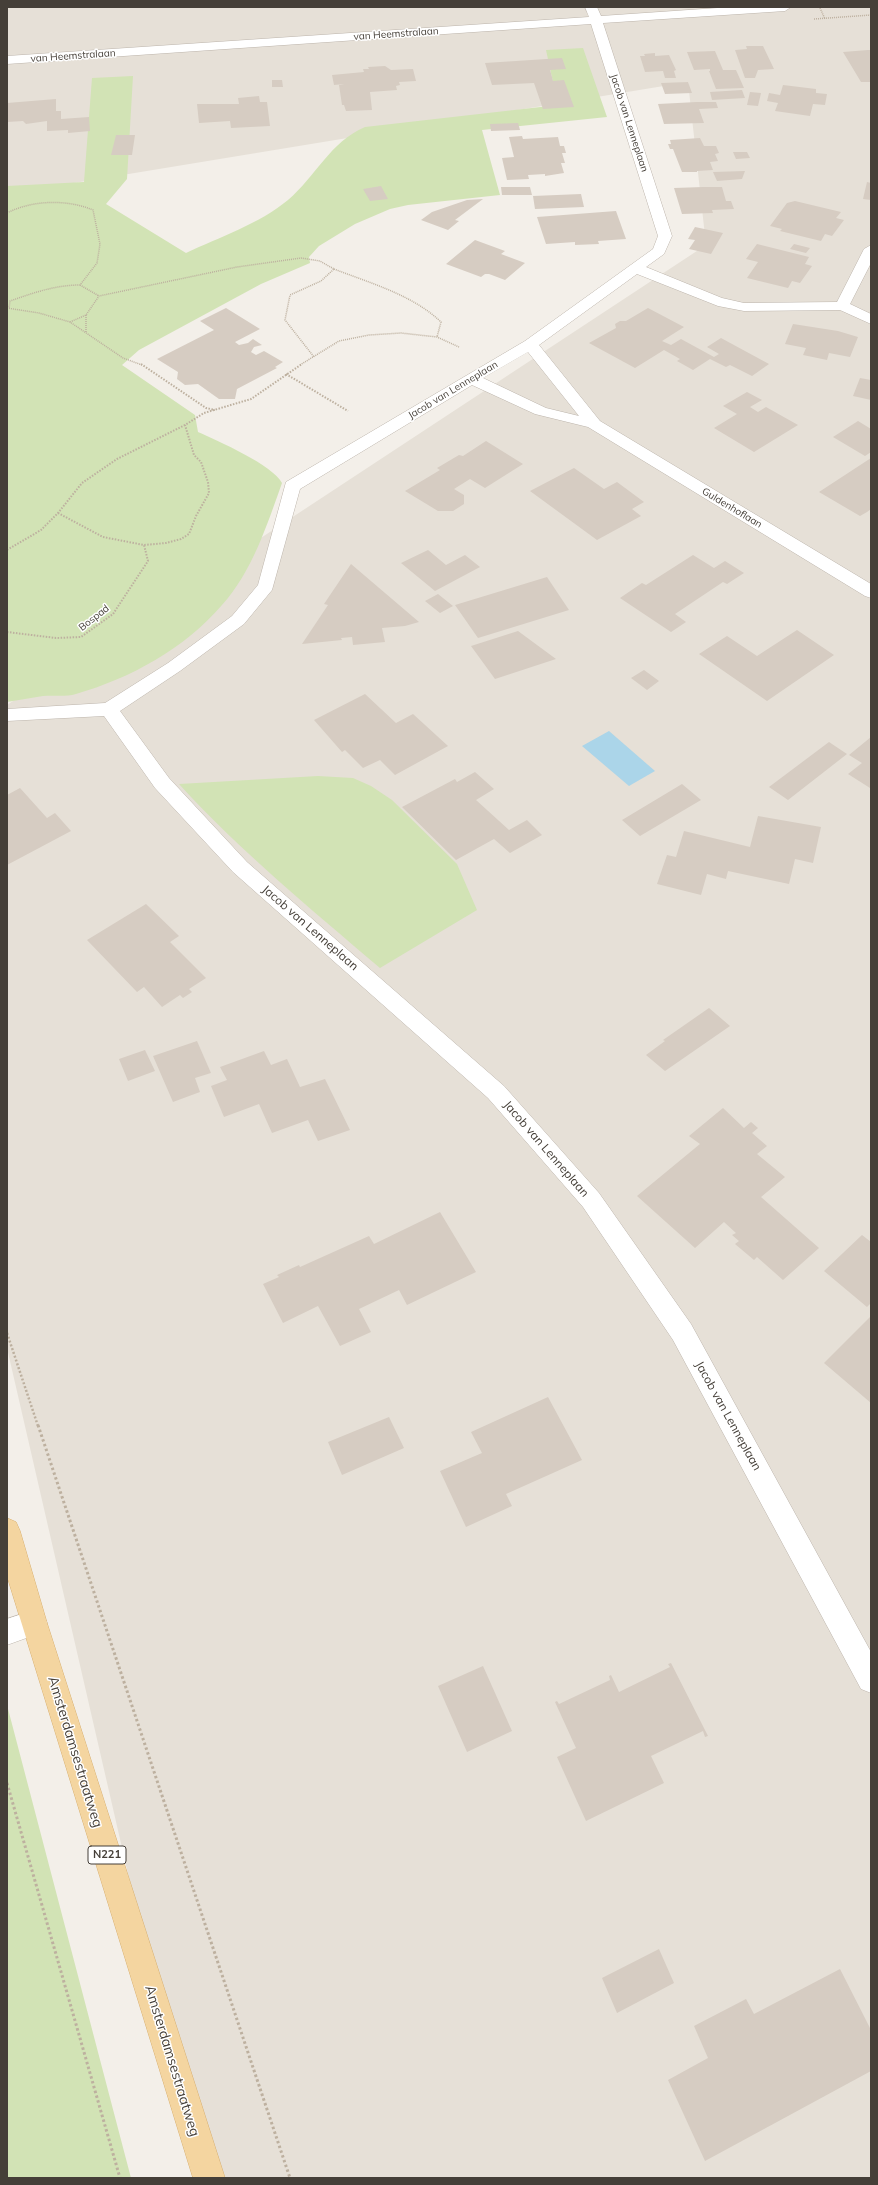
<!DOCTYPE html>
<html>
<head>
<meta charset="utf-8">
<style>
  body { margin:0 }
  #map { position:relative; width:878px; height:2185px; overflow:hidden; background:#f3efe9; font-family:Mulish,sans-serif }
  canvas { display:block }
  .frame { position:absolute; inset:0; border:8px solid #453f38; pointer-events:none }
</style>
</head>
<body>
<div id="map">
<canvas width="878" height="2185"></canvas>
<div class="frame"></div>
</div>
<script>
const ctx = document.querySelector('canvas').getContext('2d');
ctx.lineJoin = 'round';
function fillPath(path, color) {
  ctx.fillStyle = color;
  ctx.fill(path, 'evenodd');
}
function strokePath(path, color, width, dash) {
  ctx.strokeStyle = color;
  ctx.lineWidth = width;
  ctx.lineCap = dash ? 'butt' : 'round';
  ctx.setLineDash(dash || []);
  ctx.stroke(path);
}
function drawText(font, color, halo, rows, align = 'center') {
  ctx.font = font + ' Mulish,sans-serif';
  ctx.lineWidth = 3;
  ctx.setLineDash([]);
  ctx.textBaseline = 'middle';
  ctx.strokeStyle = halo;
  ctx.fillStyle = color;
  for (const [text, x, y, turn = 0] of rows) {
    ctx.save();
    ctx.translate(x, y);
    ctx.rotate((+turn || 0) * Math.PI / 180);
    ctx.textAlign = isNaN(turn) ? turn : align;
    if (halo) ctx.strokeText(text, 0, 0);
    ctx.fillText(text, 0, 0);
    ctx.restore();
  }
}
fillPath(new Path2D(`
  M7,7h864v2171h-673l-191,-830v-643l699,-460 -18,-163 -681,112z`), '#e6e0d7');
fillPath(new Path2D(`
  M583,48l24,69 -125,13 18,65 -92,10 -18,4 -35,15 -36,22 -10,11 1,6 -49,21 -122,66 -17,15 73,50 3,17c20,9 75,33 84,51 -15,42 -30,89 -60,122 -38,44 -91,73 -146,89 -10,3 -22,1 -33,2 -12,2 -24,4 -36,6v-516l77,-4 8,-104 41,-2 -6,103 -21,25 80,49c34,-16 73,-29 102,-53 28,-24 42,-58 77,-73l193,-22 -12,-55z
  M318,776l35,2 18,8 21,14 65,64 20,46 -97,58c-69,-59 -140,-117 -201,-184z
  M7,1705l124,473h-124z`), '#d2e3b5');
fillPath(new Path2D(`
  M609,731l46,40 -26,15 -47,-40z`), '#abd5e9');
fillPath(new Path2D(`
  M746,46h17l11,23 -16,1 -3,8h-10l-10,-28 12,-1z
  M868,50h3v32h-10l-18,-30z
  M715,51l8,19h13l8,18 -28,1 -7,-18h1v-2l-16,1 -7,-18z
  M655,53v3l14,-1 7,15 -2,1 2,7h-11l-2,-7 -18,1 -5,-16h5l-1,-2z
  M562,58l4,11 -16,1 3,11 11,-1 10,27 -31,2 -9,-26 -42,2 -7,-22z
  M385,66l6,4 22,-1 3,12 -17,1 1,3 -4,1 1,4 -27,2 2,18 -26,1 -2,-6h-2l-3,-20 5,-1 -10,1 -2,-10 32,-3 -1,-3h6l-1,-2z
  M272,80h10l1,7h-11z
  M688,82l4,11 -27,1 -4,-11z
  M783,85l33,4v4l11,1 -2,11 -12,-1 -3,12 -35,-5 3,-8 -11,-2 2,-8 11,2z
  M742,90l3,8 -33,2 -2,-8z
  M750,92l11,1 -3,13 -11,-1z
  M259,96l1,6h7l3,24 -39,2 -1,-7 -31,2 -2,-19h42l-1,-6z
  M56,99v12h5v8l28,-2 1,14 -22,2v-3l-21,1v-10l-21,3 -3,-3 -16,1v-19z
  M697,102h19l2,6 -19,1 5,14 -40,1 -6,-20z
  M518,123l2,7 -29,1 -1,-7z
  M116,135h19l-3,20h-21z
  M522,136l1,3 35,-2 2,9h4l2,7h-4l3,10h-4l3,10 -19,3v-2l-17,1 1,4 -22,1 -5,-22 12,-1 -5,-20z
  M700,138l4,8h12l3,7 -4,1 3,7 -8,1 3,8 -16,1v1h-15l-9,-23h-3l-2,-5h3l-1,-4z
  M733,152h14l3,6 -14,1z
  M745,171l-3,8 -25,2 -4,-9z
  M867,182l4,1v17l-8,-1z
  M381,186l7,13 -18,2 -7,-12z
  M501,187h29l2,8h-30z
  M703,187h19l4,14h5l3,8 -22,1 1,3 -31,1 -8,-26z
  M581,194l3,13 -49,2 -2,-13z
  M483,199l-28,21 4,1 -11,9 -27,-10 11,-8 35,-12z
  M795,201l46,11 -5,6 8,2 -12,16 -7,-2 -4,7 -41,-10 2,-2 -12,-3 17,-23z
  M616,211l10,28 -28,2 1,3 -24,1v-3l-29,2 -9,-27z
  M695,227l28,6 -12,21 -22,-5 6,-9 -7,-1z
  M475,240l30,11 -4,3 24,9 -20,17 -16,-6h-4l-4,3 -35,-13z
  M757,244l52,13 -4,7 7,2 -12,17 -8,-2 -4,7 -41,-10 11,-16 -12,-3z
  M794,244l16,4 -4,5 -16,-4z
  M226,308l34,21 -25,13 4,3 9,-2 5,-4 9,6 -8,2 -3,5 5,3 8,-4 19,11 -8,5 2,1 -40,21 -2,10h-16l-21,-15 -13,1 -8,-6 1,-7 -21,-13 57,-29 -14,-9z
  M648,308l36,19 -22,14 9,4 10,-6 33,18 5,-3 -12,-7 14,-9 48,26 -17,12 -22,-11 -4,2 -16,-8 -17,11 -16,-9 3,-2 -16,-9 -29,18 -46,-25 27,-15 -1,-4 5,-3h6z
  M793,324l45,7 20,6 -8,20 -21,-4 -2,7 -24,-5 3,-7 -21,-4z
  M860,378l11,2v20l-18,-4z
  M747,392l15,8 -12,7 8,5 8,-5 32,18 -44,27 -40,-24 23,-14 -14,-8z
  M858,421l13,8v23l-6,4 -32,-19z
  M486,441l37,23 -38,24 -15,-9 -16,10 10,6v9l-11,7h-15l-33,-20 35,-21 -3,-2 22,-13 4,1z
  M871,458v51l-4,3 -7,4 -41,-24z
  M574,468l30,21 13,-7 27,20 -12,7 9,7 -44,24 -67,-49z
  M428,550l18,15 19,-10 15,12 -45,24 -34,-28z
  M693,555l21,13 11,-7 19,12 -17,11 -4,-2 -48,32 11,8 -15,10 -51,-34 22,-15 4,2z
  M351,564l68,58 -14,4 -23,2 3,14 -32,3 -1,-8 -11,1 1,2 -40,4 26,-39 -4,-1z
  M547,577l22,33 -91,28 -23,-33z
  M438,594l15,12 -13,7 -15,-12z
  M797,630l37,25 -67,46 -68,-47 28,-18 30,20z
  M518,631l38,28 -61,20 -24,-33z
  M644,670l15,11 -12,9 -16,-12z
  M365,694l31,29 17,-9 35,32 -53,29 -15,-15 -17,8 -18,-18 -3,2 -28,-32z
  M871,737v51h-1l-22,-14 14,-11 -13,-8z
  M829,742l18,12 -59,46 -19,-13z
  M475,772l19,17 -18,11 33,30 18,-10 15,15 -32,18 -16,-14 -38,21 -54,-53 53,-28 2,3z
  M682,784l19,16 -61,36 -18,-16z
  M20,788l27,30 8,-5 16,18 -64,34v-70z
  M758,816l63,11 -8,36 -18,-4 -6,25 -61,-13 -2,8 -19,-5 -6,21 -44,-11 10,-29 9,2 8,-26 66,16z
  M146,904l33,32 -9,6 36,36 -17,11 3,3 -9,6 -3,-3 -18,12 -18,-20 -7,5 -50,-52z
  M709,1008l21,18 -65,45 -19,-16 19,-14 -2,-1z
  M197,1041l14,32 -16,5 5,14 -27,10 -20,-46z
  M145,1050l10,21 -27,10 -9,-22z
  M264,1051l7,14 16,-6 13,28 25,-8 25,51 -32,11 -10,-21 -36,13 -13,-29 -35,13 -13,-31 16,-6 -7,-13z
  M723,1108l21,20 7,-6 7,6 -6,5 15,13 -10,8 28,23 -24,20 58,51 -36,32 -26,-23 -3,3 -19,-16 4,-3 -7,-6 4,-2 -12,-11 -29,26 -58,-52 63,-52 -11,-8z
  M440,1212l36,60 -69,33 -8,-15 -40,19 12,23 -31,14 -22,-40 -35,17 -20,-39 16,-7 -2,-2 22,-10 1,2 69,-31 5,8z
  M862,1235l9,7v61l-4,4 -43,-36z
  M871,1316v87l-47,-40z
  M548,1397l34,63 -76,34 6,12 -46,21 -26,-56 42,-18 -11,-21z
  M389,1417l15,31 -62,27 -14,-33z
  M671,1663l37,73 -3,1 -2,-6 -52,25 13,27 -78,38 -29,-64 19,-9 -21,-46 2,-1 2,3 51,-24 -1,-4 2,-1 8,17 51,-25 -2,-3z
  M483,1666l29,65 -45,21 -29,-66z
  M659,1949l15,34 -57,30 -15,-35z
  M840,1969l31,61v41l-166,90 -37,-81 40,-22 -14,-32 52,-27 8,15z`), '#d6ccc2');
const minor = new Path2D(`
  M585,7h12l4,9 131,-9h59l-6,4 -182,12 69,213 -8,18 -18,13 76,31 22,5 93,-1 27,-53 7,-4v18l-21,41 21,10v10l-31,-14 -96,1 -26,-5 -81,-32 -98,71 61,76 271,163v14l-6,-2 -277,-169 -53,-13 -63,-29 -172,104 -28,101 -28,34 -64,47 -60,40 49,67 78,84 257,224 95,107 92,131 180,328v41l-10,-4 -188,-349 -90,-133 -95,-109 -255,-226 -78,-84 -51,-72 -97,5v-12l98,-6 63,-40 64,-47 26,-31 28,-103 239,-141 128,-92 5,-13 -67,-212 -584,40v-8l582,-39zM528,352l51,64 -33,-8 -63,-30z
  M34,1610l9,4 4,9 -4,9 -36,13v-26z`);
const major = new Path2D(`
  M7,1518l9,4 4,9 27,92 178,555h-32l-186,-602z`);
strokePath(minor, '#bdb5ac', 1);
strokePath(major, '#d8b071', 1);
strokePath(new Path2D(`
  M820,8l5,11
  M814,19l57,-4
  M7,213c25,-13 60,-14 86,-3l7,34 -3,19 -17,22c-25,0 -47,8 -70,16l-1,7
  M334,269c36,14 79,26 107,53l-4,15
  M80,285l19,11
  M7,308l32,5 31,9 53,36 19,7
  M86,315v17
  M70,322l16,-7 13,-19 138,-29 64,-9 19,3 14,8 -13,12 -31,14 -5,25 29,37
  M300,365l39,-24 30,-6 32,-2 36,4 22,10`), '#bdb09f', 1.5, [1, 1]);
strokePath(new Path2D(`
  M141,364l65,44 9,2
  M286,374l62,37
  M58,513l45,24 41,8 22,-2 15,-4 8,-5 7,-18 13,-23 -1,-11 -7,-20 -7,-7 -9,-30
  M7,550l34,-20 17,-17 24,-30 35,-24 68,-34 19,-12 47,-14 51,-35
  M7,632l49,6 25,-1 32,-23 35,-53 -4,-16`), '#bdb09f', 2, [1.5, 1.5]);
strokePath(new Path2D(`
  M7,1333l31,93`), '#bdb09f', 2.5, [2, 2]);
strokePath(new Path2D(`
  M38,1425l252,753
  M7,1783l113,395`), '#bdb09f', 3, [2.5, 2.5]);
fillPath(minor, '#fff');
fillPath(major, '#f4d5a0');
drawText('10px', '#453f38', '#fff', [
  ["van Heemstralaan",396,34,-4],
  ["van Heemstralaan",73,56,-4],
  ["Jacob van Lenneplaan",629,123,72],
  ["Jacob van Lenneplaan",453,390,-31],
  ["Guldenhoflaan",732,508,31],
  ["Bospad",94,618,-38]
]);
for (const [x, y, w] of [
  [107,1855,38]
]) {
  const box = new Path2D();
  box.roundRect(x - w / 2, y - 9, w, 18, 3);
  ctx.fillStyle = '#fff';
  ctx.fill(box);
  strokePath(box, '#453f38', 1);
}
drawText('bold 11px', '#453f38', null, [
  ["N221",107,1855]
]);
drawText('12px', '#453f38', '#fff', [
  ["Jacob van Lenneplaan",310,928,41],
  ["Jacob van Lenneplaan",546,1149,49],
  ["Jacob van Lenneplaan",728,1416,61]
]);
drawText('14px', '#453f38', '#fff', [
  ["Amsterdamsestraatweg",75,1752,73],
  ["Amsterdamsestraatweg",172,2061,73]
]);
</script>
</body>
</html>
